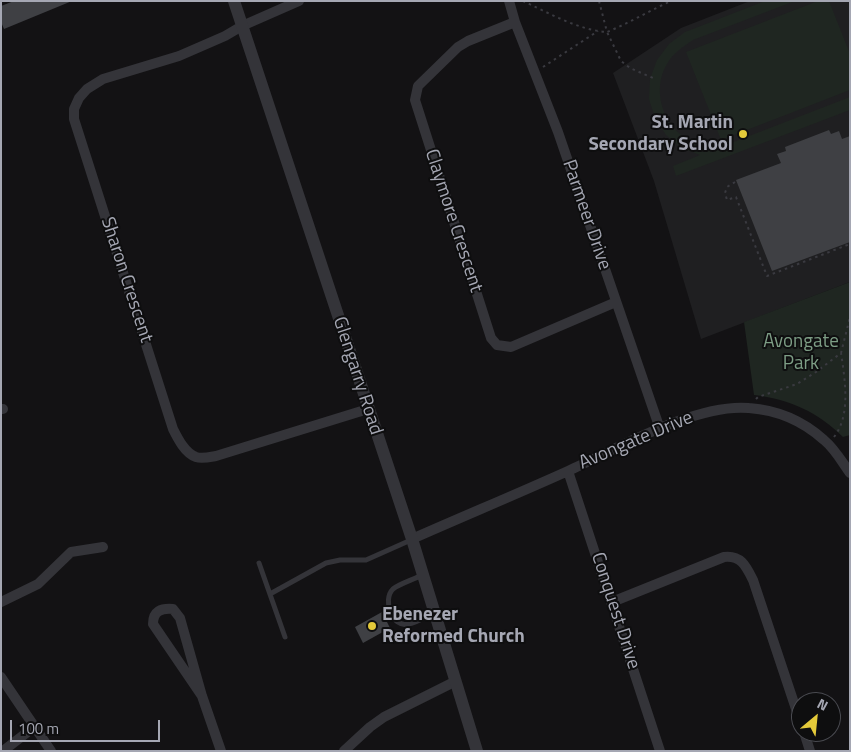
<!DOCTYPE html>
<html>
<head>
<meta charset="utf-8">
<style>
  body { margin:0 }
  #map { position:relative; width:851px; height:752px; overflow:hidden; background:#131214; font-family:"Titillium Web",sans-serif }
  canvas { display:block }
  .frame { position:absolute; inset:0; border:2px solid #a5a7b3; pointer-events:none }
  .north { position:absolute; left:791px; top:692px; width:50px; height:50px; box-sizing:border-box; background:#0e0e0f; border:1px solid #4a4b51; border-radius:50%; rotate:28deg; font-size:14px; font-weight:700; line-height:20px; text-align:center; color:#a5a7b3 }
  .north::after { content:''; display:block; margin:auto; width:18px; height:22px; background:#e4ca3a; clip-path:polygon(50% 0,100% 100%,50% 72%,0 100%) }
  .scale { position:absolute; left:10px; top:720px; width:150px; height:22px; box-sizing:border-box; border:2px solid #a5a7b3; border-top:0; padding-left:6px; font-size:15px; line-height:18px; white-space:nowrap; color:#a5a7b3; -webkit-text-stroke:4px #0e0e0f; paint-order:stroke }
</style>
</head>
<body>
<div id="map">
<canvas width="851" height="752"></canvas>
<div class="frame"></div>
<div class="north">N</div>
<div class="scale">100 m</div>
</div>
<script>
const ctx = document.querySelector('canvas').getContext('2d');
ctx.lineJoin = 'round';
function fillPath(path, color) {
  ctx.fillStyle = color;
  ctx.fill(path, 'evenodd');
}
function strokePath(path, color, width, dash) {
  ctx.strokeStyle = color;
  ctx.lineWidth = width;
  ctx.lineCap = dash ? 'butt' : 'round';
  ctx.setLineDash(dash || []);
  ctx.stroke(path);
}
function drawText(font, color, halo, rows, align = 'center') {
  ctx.font = font + ' "Titillium Web",sans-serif';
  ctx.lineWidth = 4;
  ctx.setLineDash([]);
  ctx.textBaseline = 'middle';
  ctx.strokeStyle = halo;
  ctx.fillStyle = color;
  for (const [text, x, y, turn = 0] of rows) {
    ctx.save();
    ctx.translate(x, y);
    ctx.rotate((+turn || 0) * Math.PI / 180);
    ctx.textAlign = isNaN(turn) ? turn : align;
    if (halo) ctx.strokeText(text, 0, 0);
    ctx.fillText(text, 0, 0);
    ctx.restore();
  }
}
fillPath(new Path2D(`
  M750,1h100v281l-149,57 -47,-158 -41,-108 68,-45z`), '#1f1f21');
fillPath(new Path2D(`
  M765,1h30l-102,39c-10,7 -20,13 -26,24 -16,26 -4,64 24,77 12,5 23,4 35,4l124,-48v13l-174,66 -3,-10 27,-11 -18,-7 -16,-13 -11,-17 -6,-19 1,-20 7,-19 12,-16 16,-12z
  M818,1h11l21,53v36l-129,50 -35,-88z
  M850,282v153l-7,2c-25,-25 -54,-38 -89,-42l-10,-73z`), '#1f2621');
fillPath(new Path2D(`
  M14,1h58l-68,28 -3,-7v-16z
  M829,130l2,4 8,-3 3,8 8,-3v106l-78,29 -36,-91 45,-17 -4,-9 9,-3 -1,-4z
  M382,612l8,16 -27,15 -8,-16z`), '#3f4044');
strokePath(new Path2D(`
  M523,1c26,12 55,29 84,31l14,29 9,7 23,10
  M599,1l8,31c22,-9 42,-21 64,-31
  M543,67l55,-36
  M735,182l-8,5 -2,6 2,7 9,-3 31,79 83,-32
  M756,399l2,-2 39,-13 19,-12 25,-19 9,-36
  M834,437c17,-22 11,-57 7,-84`), '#3a3a40', 2, [2.5, 4]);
strokePath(new Path2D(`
  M259,563l26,74
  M422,575c-7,4 -23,9 -29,14 -11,11 -1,39 15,35 9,-1 18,-8 26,-12
  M270,594l56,-31 14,-3h26l45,-20`), '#343439', 5);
strokePath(new Path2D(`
  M299,1l-57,25 -17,10 -46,20 -76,23 -16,10 -8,9 -5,11v10l99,310c5,10 12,24 23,28 6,2 14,0 20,-1l152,-47
  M509,1l6,21 43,110 102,297
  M515,22l-47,19 -10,6 -40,39 -3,14 76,238 6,7 14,2 105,-45
  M1,409h2
  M568,471l92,280
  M412,539c52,-23 105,-45 156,-68 49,-22 128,-68 181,-63 28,2 54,13 75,32 11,9 18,22 26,33
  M1,602l37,-18 33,-32 32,-5
  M612,602l112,-45c17,-2 22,9 29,23l48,144
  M1,677l50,74
  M202,696l-49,-72c0,-13 8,-16 20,-15l7,9 22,78 19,55
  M804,732l6,19
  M3,751l31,-24
  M344,751l26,-24 14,-10 70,-35`), '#343439', 10);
strokePath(new Path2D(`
  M234,1l178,538 65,212`), '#343439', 12);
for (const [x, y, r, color] of [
  [743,134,5,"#e4ca3a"],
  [372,626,5,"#e4ca3a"]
]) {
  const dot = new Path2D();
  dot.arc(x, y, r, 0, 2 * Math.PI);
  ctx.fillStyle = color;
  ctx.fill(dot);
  strokePath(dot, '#0e0e0f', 2);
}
drawText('bold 19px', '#a5a7b3', '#0e0e0f', [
  ["St. Martin",733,123],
  ["Secondary School",733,145],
  ["Ebenezer",382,615,"left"],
  ["Reformed Church",382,637,"left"]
], 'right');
drawText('19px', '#a5a7b3', '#0e0e0f', [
  ["Parmeer Drive",586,215,71],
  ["Claymore Crescent",453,221,72],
  ["Sharon Crescent",126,280,72],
  ["Glengarry Road",357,376,72],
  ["Avongate Drive",636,441,-23],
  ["Conquest Drive",615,611,72]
]);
drawText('19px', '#7d9d85', '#0e0e0f', [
  ["Avongate",801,342],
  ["Park",801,364]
]);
</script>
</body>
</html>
